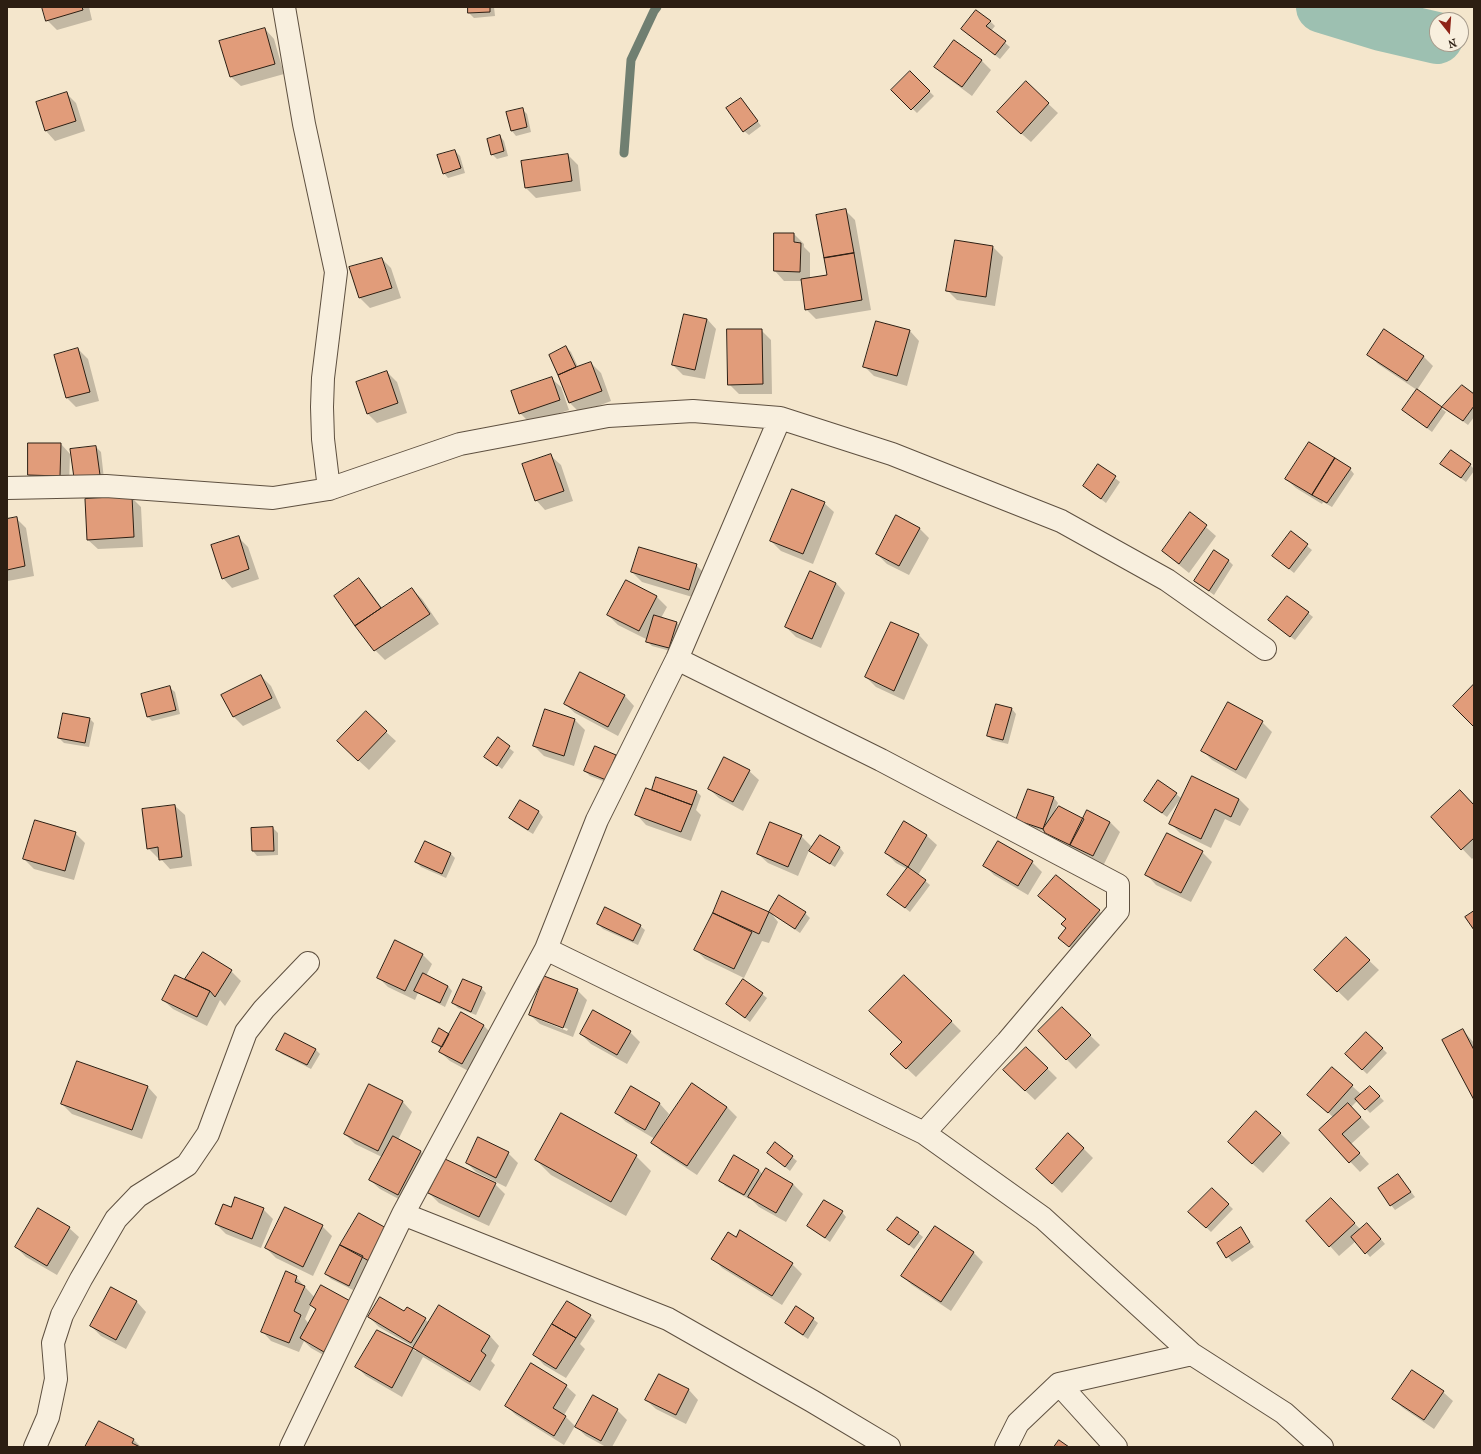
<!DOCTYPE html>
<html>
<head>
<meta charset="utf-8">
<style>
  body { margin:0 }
  #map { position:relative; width:1481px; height:1454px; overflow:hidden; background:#f4e6cc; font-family:"IM FELL French Canon",serif }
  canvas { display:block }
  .frame { position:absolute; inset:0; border:8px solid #2c1e12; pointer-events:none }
  .north { position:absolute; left:1429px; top:12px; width:40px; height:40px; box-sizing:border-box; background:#f8efde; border:1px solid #a69b8c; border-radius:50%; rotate:163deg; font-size:11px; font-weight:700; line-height:16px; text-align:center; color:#2c1e12 }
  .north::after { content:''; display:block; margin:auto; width:14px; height:18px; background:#8f2418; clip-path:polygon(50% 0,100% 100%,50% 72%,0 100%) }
</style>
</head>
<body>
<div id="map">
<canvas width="1481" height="1454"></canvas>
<div class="frame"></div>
<div class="north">N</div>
</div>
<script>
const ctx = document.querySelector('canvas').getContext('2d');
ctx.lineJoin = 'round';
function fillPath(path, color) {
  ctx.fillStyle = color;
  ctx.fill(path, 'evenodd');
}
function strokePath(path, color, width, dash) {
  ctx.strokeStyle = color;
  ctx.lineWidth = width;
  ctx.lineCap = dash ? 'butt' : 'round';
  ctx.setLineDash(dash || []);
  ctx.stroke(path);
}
fillPath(new Path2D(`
  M43,7h46l3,13 -35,10 -10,-10z
  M469,7h25l1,9 -21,2 -5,-5z
  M990,21l5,5 -4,5 19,16 -10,12 -33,-25z
  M265,29l9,10 10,35 -43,12 -10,-9z
  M981,60l10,10 -19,26 -27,-20 -9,-9z
  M910,73l24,23 -17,17 -24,-23z
  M1026,83l32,30 -27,29 -23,-20z
  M66,93l10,10 9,28 -30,10 -9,-10 -9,-29z
  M745,103l16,23 -12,9 -5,-4z
  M522,109l5,5 4,18 -15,4 -4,-5 -5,-18z
  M500,136l4,5 4,15 -11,3 -5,-5z
  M455,151l5,5 5,17 -17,5 -4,-5z
  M568,155l10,10 3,26 -45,7 -10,-10 -4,-27z
  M845,210l10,10 16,90 -55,9 -10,-10 -4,-28h-18l-9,-10v-37h19l10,10v3l6,6v26l18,-3z
  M955,241l38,6 10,10 -8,49 -38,-6 -10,-10z
  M382,259l9,9 10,30 -31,10 -10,-10 -9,-30z
  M707,319l9,10 -11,50 -22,-4 -10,-10z
  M877,322l33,9 9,10 -12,45 -33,-10 -9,-9z
  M761,330l10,10 1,54h-33l-10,-10z
  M1384,330l40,27 9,9 -16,24 29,22 -14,20 -24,-18 9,-24 -39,-26 -10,-10z
  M566,347l5,5 7,15 13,-4 10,10 10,28 -31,12 -10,-10 -11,-28z
  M78,349l10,10 11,42 -23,6 -9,-9z
  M387,372l10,10 10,31 -30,10 -10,-10z
  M551,378l10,9 8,23 -39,13 -10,-10z
  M1474,395v22l-6,8 -24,-18z
  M61,444l9,10 -1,31h-30l-10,-10z
  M96,447l5,5 3,27 -30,-2z
  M551,456l10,9 12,36 -28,9 -9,-10z
  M1442,464l28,1 4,4v2l-8,11z
  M1098,465l22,17 -14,21 -22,-17z
  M1350,469l4,5 -22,33 -9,-5 -1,2 -26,-16 -10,-9z
  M131,497l10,10 2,40 -45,2 -10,-9z
  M824,503l10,9 -21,52 -32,-13 -10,-10z
  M1191,514l25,22 -27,37 -16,-13 -10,-9z
  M16,518l10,10 8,48 -26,5 -1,-2v-59z
  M919,528l10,10 -20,37 -22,-11 -10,-10z
  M1291,533l21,17 -18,23 -16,-13z
  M239,538l9,9 11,32 -27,9 -9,-10z
  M1228,560l5,5 -19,30 -19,-14z
  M696,565l10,10 -7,24 -57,-17 -10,-10z
  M359,579l9,10 14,19 30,-19 10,10 17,25 -54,36 -10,-10 -39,-54z
  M626,581l31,16 10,10 -6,11 16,5 4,4 -7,25 -22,-6 -5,-5 1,-1 -30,-15 -10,-10z
  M836,583l9,10 -24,55 -25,-11 -10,-10z
  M1308,613l5,4 -18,23 -21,-15z
  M891,623l28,12 9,10 -24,55 -28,-13 -10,-10z
  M581,674l44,22 9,10 -16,30 -43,-23 -10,-9z
  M261,676l10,10 10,22 -38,18 -9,-9z
  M170,688l5,4 5,22 -28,7 -4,-4z
  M997,705l15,4 4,5 -8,30 -16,-4 -4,-4z
  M546,711l29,9 10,10 -11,36 -30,-10 -10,-10z
  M89,718l5,5 -5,24 -25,-4 -5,-5z
  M1262,722l10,10 -26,47 -34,-19 -9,-9z
  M386,732l10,9 -27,29 -21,-19z
  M498,739l16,13 -12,17 -17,-13z
  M595,747l21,9 4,4 -9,24 -21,-8 -5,-5z
  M749,771l10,9 -16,31 -24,-13 -10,-9z
  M1193,778l46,21 10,10 -9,17 -15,-7 -14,29 -31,-15 -10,-10z
  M653,790l43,1 5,5 -5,14 5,5 -10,26 -45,-16 -9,-10 19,-22z
  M1176,794l5,4 -14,19 -22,-16z
  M1054,798l4,5 -4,10 30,7 4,-8 22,10 10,10 -17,34 -22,-11 -6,-6 -24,-12 -5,-5 -24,-8 -4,-4z
  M521,802l18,10 4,5 -10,17 -18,-11 -5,-5z
  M175,806l10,9 7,51 -22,3 -10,-11h-2l-10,-10z
  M1474,806v51l-2,2 -40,-42z
  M905,822l22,14 10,9 -19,30 12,10 -20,27 -21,-17 18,-26 -11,-6 -10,-10z
  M273,828l5,5v22l-21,1 -4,-5z
  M75,833l10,10 -11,37 -40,-11 -10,-10z
  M801,836l10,10 -13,30 -30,-13 -10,-9z
  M821,836l19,12 4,5 -9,14 -20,-12 -4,-4z
  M998,842l34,20 10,10 -14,23 -34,-20 -10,-10z
  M1202,852l10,10 -21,40 -35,-17 -9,-10z
  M451,854l4,4 -9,20 -25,-11 -5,-5z
  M723,892l46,21 11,-16 25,16 5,5 -10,15 -29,-20 7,9 -9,21 -7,-2 -18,37 -39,-19 -9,-9z
  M1040,896l59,15 10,10 -29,35 -21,-18 8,-9 -1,-9z
  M598,924l42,2 5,4 -7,15 -35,-16z
  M1346,939l33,31 -31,31 -32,-31z
  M203,953l28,18 10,10 -16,25 -5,-6 -13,26 -34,-17 -10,-9 22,-19z
  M422,954l10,10 -6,12 22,10 4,5 -7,16 -27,-14 -3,7 -27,-13 -9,-9z
  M481,988l5,5 -10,22 -18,-7 -5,-5z
  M577,990l10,10 -14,37 -33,-13 -10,-9zM540,1018l28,11 -1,2 -27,-11z
  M762,994l5,4 -17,24 -23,-18z
  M1062,1008l38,37 -24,24 -37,-38z
  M594,1011l36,21 10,10 -13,22 -36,-20 -10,-10z
  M462,1013l22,13 10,10 -22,37 -22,-12 -10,-9 2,-3 -9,-7 16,-7z
  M951,1021l10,10 -45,46 -15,-14 2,-21z
  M1463,1030l11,13v55z
  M1366,1033l21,20 -20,21 -21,-20z
  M315,1049l5,5 -9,15 -29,-15 -4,-4z
  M1047,1068l10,10 -22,22 -21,-20z
  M692,1084l35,23 10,10 -40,58 -35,-23 -9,-9 2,-4 -29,-17 -10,-9 15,-26 29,17 9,10 -6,10 2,1z
  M369,1086l34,16 9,10 -14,28 23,12 9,9 -22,43 -28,-15 -10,-9 12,-23 -27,-13 -10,-10z
  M1352,1086l10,9 8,-8 14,14 -14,12 -12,-13 -7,7 19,20 -19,17 18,20 -9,8 -40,-42 14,-12 -15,-14z
  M148,1087l9,10 -15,42 -70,-25 -10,-10z
  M1280,1133l10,10 -27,30 -24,-21z
  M1083,1148l10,10 -31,35 -15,-14z
  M508,1153l10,10 -12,24 -30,-15 -9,-9z
  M768,1153l24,4 5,4 -7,10z
  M636,1156l15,15 -25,45 -75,-41 -15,-15z
  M766,1169l27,15 10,10 -17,28 -27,-15 -9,-9 -1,1 -24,-13 -4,-5 38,-11 4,5z
  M1398,1175l17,22 -20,13 -4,-5z
  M495,1184l10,10 -16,32 -50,-23 -10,-10z
  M1212,1189l21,20 -22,23 -21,-20z
  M232,1208l31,1 10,10 -12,29 -35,-14 -10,-10z
  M1341,1209l20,21 11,-1 13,15 -15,13 -14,-16 -17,15 -9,-10z
  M842,1212l4,5 -16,25 -22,-16z
  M359,1214l20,56 -12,-7 -14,27 -22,-11 -5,-5z
  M322,1226l10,10 -19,40 -37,-18 -10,-10z
  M935,1227l39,26 9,9 -32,49 -39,-26 -10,-9z
  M69,1228l10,9 -22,38 -31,-18 -10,-10z
  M1240,1229l14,18 -22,15 -14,-18z
  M889,1230l29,3 5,4 -9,12z
  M736,1238l56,26 10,10 -20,31 -60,-37 -9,-10z
  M296,1277l19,21 19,63 -23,-13 -7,-7 -5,11 -28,-11 -9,-10zM311,1305l5,5 -7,14 -4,-5z
  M112,1289l25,13 9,10 -20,37 -25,-13 -10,-10z
  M405,1312l20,7 4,4 61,13 9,10 -8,15 4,4 -15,26 -57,-34 -21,40 -36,-21 -9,-9 20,-36 39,20 1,-2 -38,-22 -10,-10z
  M590,1316l5,5 -15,23 5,5 -19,29 -22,-13 -9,-10z
  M813,1319l5,4 -10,16 -17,-11 -5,-5z
  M659,1375l30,15 9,10 -12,24 -30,-15 -10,-9z
  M566,1386l10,9 -12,20 11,11 -11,19 -48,-30 -10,-9z
  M1443,1392l10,9 -19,28 -31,-21 -10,-9z
  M617,1410l10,10 -15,27h-6l-20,-11 -10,-9z
  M133,1439l8,8h-54z`), '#0003');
strokePath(new Path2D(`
  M624,153l7,-93 23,-49 3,-4`), '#707f71', 9);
strokePath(new Path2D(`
  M1322,7l59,18 56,13`), '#9dc0b1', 52);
const building = new Path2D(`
  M42,7h40l1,3 -37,11z
  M468,7h22v5l-22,1z
  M976,10l15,11 -5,5 20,15 -11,14 -34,-26z
  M265,28l10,36 -45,13 -11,-36z
  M954,40l28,20 -20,27 -28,-20z
  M910,71l20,20 -19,19 -20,-20z
  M1026,81l23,22 -28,31 -24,-22z
  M67,92l9,29 -31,10 -9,-29z
  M741,98l17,23 -15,11 -17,-24z
  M523,108l4,19 -16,4 -5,-19z
  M500,135l4,16 -13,4 -4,-16z
  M455,150l6,18 -18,6 -6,-19z
  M568,154l4,27 -47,7 -4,-27z
  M846,209l8,44 -30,5 -8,-43z
  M774,233h20v9l7,1 -1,29 -26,-1z
  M955,240l38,6 -7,51 -40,-6z
  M854,253l8,47 -57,10 -4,-31 26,-4 -3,-17z
  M382,258l10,30 -33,10 -10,-31z
  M684,314l23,5 -12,51 -23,-5z
  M876,321l34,9 -13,46 -34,-9z
  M727,329h35l1,55 -35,1z
  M1384,329l40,27 -17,25 -40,-26z
  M566,346l10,21 -18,8 -9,-20z
  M78,348l12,44 -24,6 -12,-43z
  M591,362l11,29 -33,12 -11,-28 18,-8z
  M387,371l11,32 -31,11 -11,-32z
  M552,377l8,23 -41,14 -8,-23z
  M1462,385l12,9v12l-11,15 -21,-14z
  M1417,389l25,18 -15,21 -25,-18z
  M1309,442l26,16 -23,37 -27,-16z
  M28,443h33l-1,33 -32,-1z
  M96,446l4,29 -26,3 -4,-29z
  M1451,450l20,14 -10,14 -21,-14z
  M551,454l13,37 -29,10 -13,-37z
  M1335,458l16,10 -24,35 -15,-8z
  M1098,464l18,12 -15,23 -18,-13z
  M792,489l33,13 -22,52 -33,-13z
  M132,496l2,41 -47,3 -2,-41z
  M1190,512l17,13 -28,39 -17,-13z
  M896,515l24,13 -21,38 -23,-12z
  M17,517l8,49 -18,4v-51z
  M1291,531l17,13 -19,25 -17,-13z
  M239,536l10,33 -27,10 -11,-34z
  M639,547l58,17 -8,26 -58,-18z
  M1214,550l15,10 -20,31 -15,-10z
  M810,571l26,12 -24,56 -27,-12z
  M359,578l22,30 -26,18 -21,-30z
  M626,580l31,16 -18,35 -32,-16z
  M412,588l18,26 -56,37 -19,-25z
  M1287,596l22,16 -19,25 -22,-17z
  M654,615l23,7 -8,26 -23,-6z
  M891,622l28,12 -25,57 -29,-14z
  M580,672l45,23 -17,32 -44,-23z
  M261,675l11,23 -39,19 -12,-22z
  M1474,684v43l-21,-21z
  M170,686l6,24 -29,7 -6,-23z
  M1228,702l35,19 -27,49 -35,-19z
  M996,704l16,4 -9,32 -16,-4z
  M545,709l30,10 -11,37 -31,-10z
  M366,711l21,20 -29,30 -21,-20z
  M63,713l27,5 -5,25 -27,-5z
  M498,737l12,9 -13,20 -13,-9z
  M595,746l21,9 -10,25 -22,-9z
  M724,757l26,13 -17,32 -25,-13z
  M1192,776l47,23 -8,18 -16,-8 -14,30 -32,-15z
  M656,777l41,14 -5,14 -40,-15z
  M1158,780l19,13 -15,20 -18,-12z
  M646,788l46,17 -11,27 -46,-17z
  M1028,789l26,8 -11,32 -27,-9z
  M1460,790l14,15v33l-13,12 -30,-33z
  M520,800l19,11 -11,19 -19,-12z
  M175,805l7,52 -23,3 -1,-13 -11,2 -5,-40z
  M1059,806l25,13 -14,26 -25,-12 -2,-4z
  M1087,810l23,12 -17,34 -23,-11z
  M35,820l41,12 -11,39 -42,-12z
  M904,821l23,14 -19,32 -23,-14z
  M770,822l32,13 -14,32 -31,-13z
  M273,827l1,24h-22l-1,-23z
  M1167,833l36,18 -22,42 -36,-18z
  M820,835l20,12 -10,17 -21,-13z
  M425,841l26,12 -9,21 -27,-12z
  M998,841l35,20 -15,25 -35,-20z
  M908,867l18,13 -21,28 -18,-13z
  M1056,875l44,35 -31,37 -11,-9 8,-10 -5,-4 5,-5 -28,-23z
  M722,891l47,21 -10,22 -46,-21z
  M779,895l27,17 -11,17 -26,-17z
  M605,907l36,18 -8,16 -36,-17z
  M1474,911v19l-9,-13z
  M713,913l39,19 -18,37 -40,-19z
  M1346,937l24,23 -33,32 -23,-22z
  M395,940l28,14 -18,37 -28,-13z
  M203,952l29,18 -17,27 -5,-6 -25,-12z
  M423,973l25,13 -8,17 -26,-12z
  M175,975l35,16 -13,26 -35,-17z
  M904,975l48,46 -46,48 -16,-15 12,-12 -33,-31z
  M544,976l34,13 -15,39 -34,-13z
  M463,979l19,8 -11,25 -19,-9z
  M743,979l20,14 -18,25 -19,-14z
  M1062,1007l29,28 -25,25 -28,-29z
  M593,1010l38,21 -14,24 -37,-21z
  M461,1012l23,13 -22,39 -23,-12z
  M439,1028l10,6 -7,13 -10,-5z
  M1463,1029l11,21v50l-32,-60z
  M1366,1032l17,16 -21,22 -17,-16z
  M285,1033l31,16 -9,16 -31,-15z
  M1026,1047l22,21 -23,23 -22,-21z
  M77,1061l71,25 -16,44 -71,-26z
  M1332,1067l21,18 -25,28 -21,-18z
  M692,1083l35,24 -40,59 -36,-23z
  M369,1084l34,17 -25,50 -34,-17z
  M631,1086l29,17 -15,27 -30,-17z
  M1370,1086l10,10 -15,14 -10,-11z
  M1348,1103l13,14 -19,17 18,19 -11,10 -30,-33z
  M1256,1111l25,22 -29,31 -24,-22z
  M561,1113l76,42 -26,47 -76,-42z
  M1068,1133l16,15 -32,36 -16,-15z
  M393,1136l28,15 -23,44 -29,-15z
  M478,1137l31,15 -13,26 -30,-15z
  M775,1142l18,14 -8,11 -18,-14z
  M734,1155l25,15 -15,25 -25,-14z
  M445,1159l51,24 -17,34 -51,-24z
  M766,1168l27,16 -17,29 -28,-16z
  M1398,1174l13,18 -21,14 -12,-18z
  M1212,1188l17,16 -23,24 -18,-16z
  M235,1197l29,11 -12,31 -37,-15 8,-20 8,3z
  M1331,1198l24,25 -26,24 -23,-26z
  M824,1200l19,11 -18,27 -18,-12z
  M285,1207l38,18 -20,42 -38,-19z
  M38,1208l32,19 -23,39 -32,-19z
  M359,1213l29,16 -19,32 -29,-16z
  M897,1217l22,15 -10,13 -22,-15z
  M1367,1223l14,16 -16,15 -14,-17z
  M935,1226l39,26 -33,50 -40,-26z
  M1241,1227l9,15 -24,16 -9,-15z
  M740,1230l53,33 -21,33 -61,-37 17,-27 8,5z
  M340,1245l23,11 -14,30 -24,-12z
  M286,1271l11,5 -2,6 10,4 -11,25 7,4 -12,28 -28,-11z
  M321,1285l31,17 -28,50 -24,-14 16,-29 -6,-4z
  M111,1287l26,14 -21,39 -26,-14z
  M380,1297l24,14 3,-4 19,11 -15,25 -43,-26z
  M567,1301l24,14 -15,23 -24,-14z
  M439,1305l51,31 -9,15 5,4 -16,27 -57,-34z
  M796,1306l18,12 -11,17 -18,-12z
  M552,1324l24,14 -20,31 -23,-14z
  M377,1330l36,18 -21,40 -37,-21z
  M531,1363l36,22 -14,23 13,8 -12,20 -49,-30z
  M1412,1370l32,21 -20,29 -32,-21z
  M659,1374l30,15 -13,26 -31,-15z
  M593,1395l25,14 -17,32 -26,-14z
  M99,1421l35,18 -2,4 8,4h-55z
  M1059,1440l10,7h-15z`);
fillPath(building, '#e19c7a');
strokePath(building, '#2c1e12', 1);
const minor = new Path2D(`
  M284,7l20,117 32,148 -13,106 -1,29 1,32 6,50
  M7,488l99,-2 167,12 56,-9 131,-45 148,-28 85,-5 87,7 112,36 169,67 106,59 98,69
  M677,659l204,101 237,125v26l-111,131 -83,91
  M546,949l378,184 119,85 149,136
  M403,1214l265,105 144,82 77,46
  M1059,1384l57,63
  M35,1447l13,-30 8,-38 -3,-36 9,-28 19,-36 35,-60 22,-23 49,-31 21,-31 38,-102 18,-23 44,-46
  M291,1447l112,-233 143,-265 51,-129 80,-161 103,-241
  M1006,1447l12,-24 41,-39 133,-30 92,59 38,34`);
strokePath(minor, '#5e5040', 24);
strokePath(minor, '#f8efde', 22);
</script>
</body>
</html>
